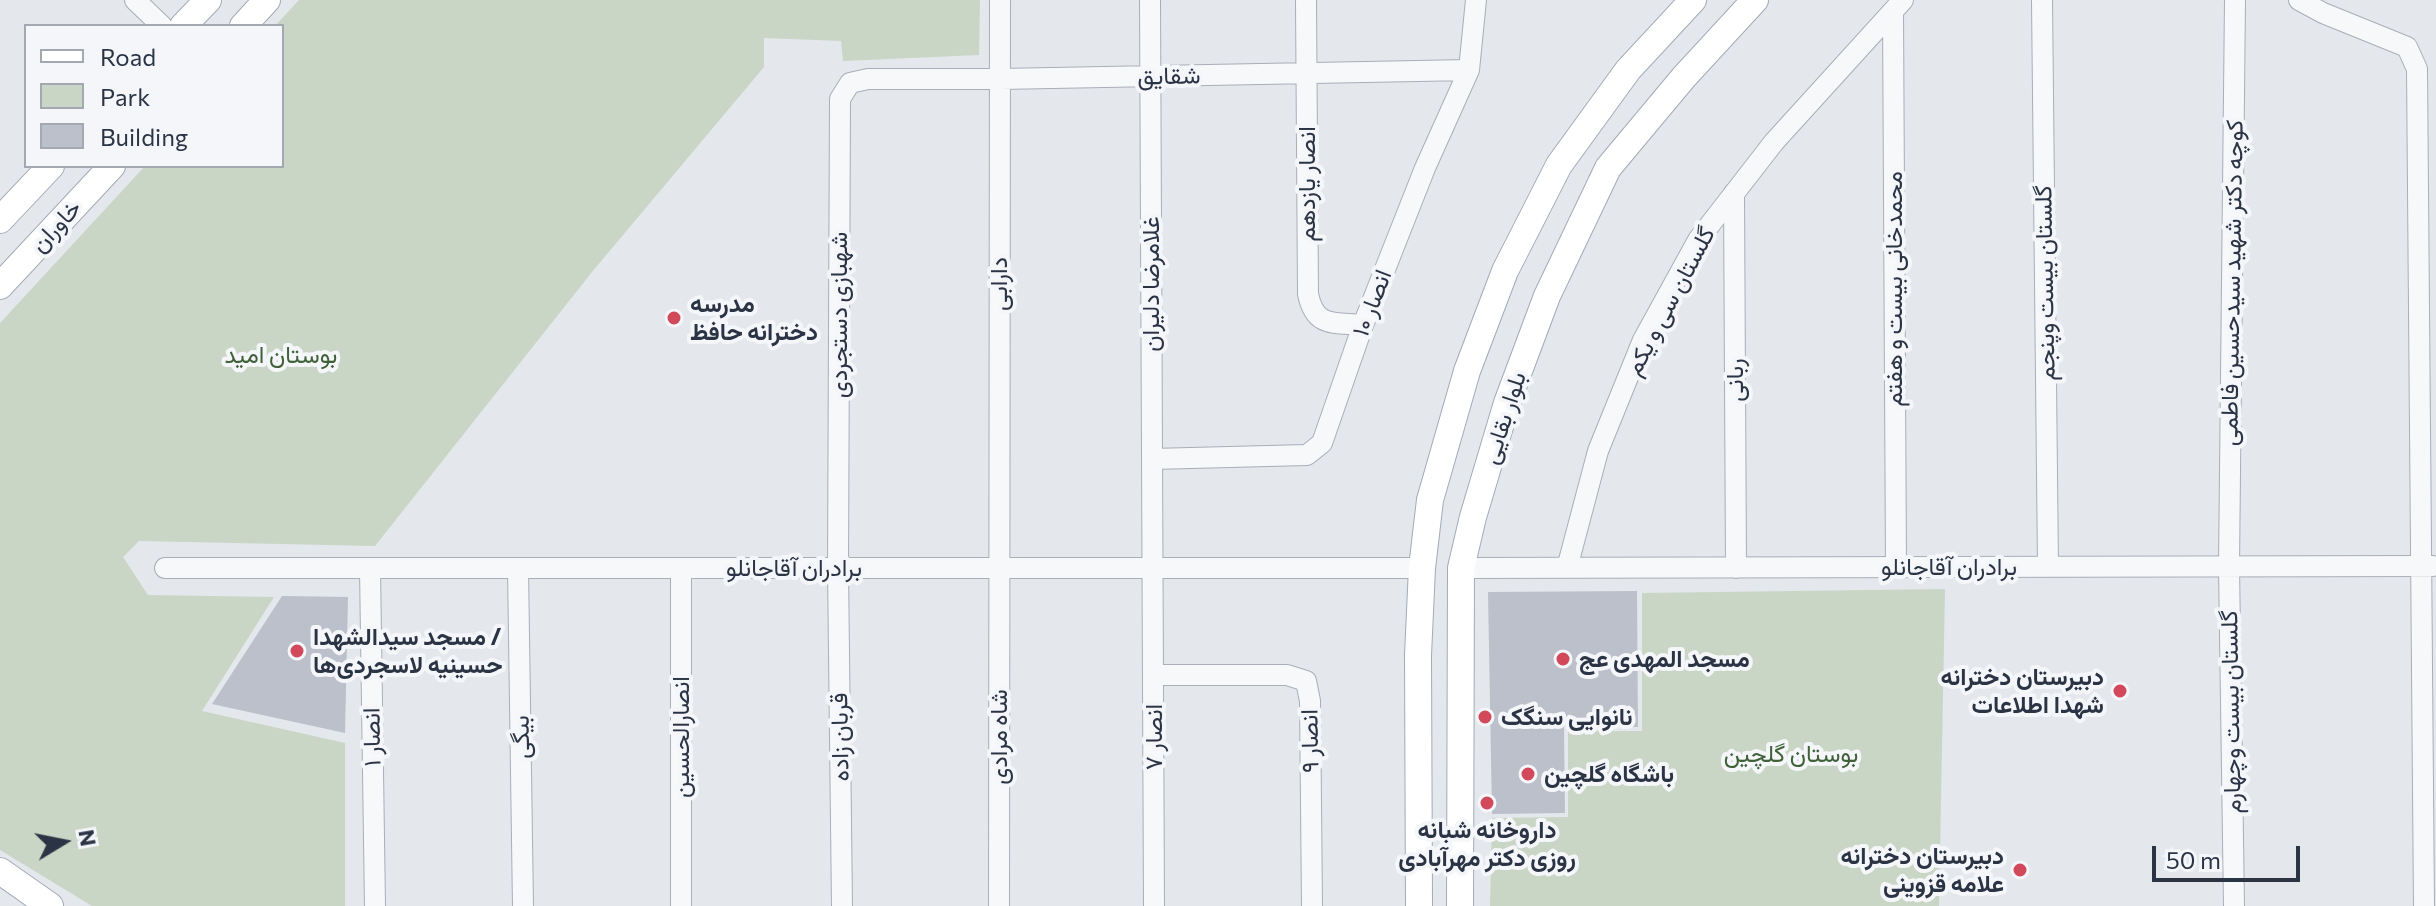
<!DOCTYPE html>
<html>
<head>
<meta charset="utf-8">
<style>
  body { margin:0 }
  #map { position:relative; width:2436px; height:906px; overflow:hidden; background:#e4e7ec; font-family:Commissioner,sans-serif }
  canvas { display:block }
  .legend { position:absolute; left:24px; top:24px; width:260px; height:144px; box-sizing:border-box; background:#f4f6f9; border:2px solid #a4a8b1; margin:0; padding:10px 14px; list-style:none; font-size:24px; color:#2b3445 }
  .legend li { display:flex; align-items:center; gap:16px; height:40px }
  .legend b { width:40px; border:2px solid #a4a8b1 }
  .north { position:absolute; left:24px; top:802px; width:80px; height:80px; -webkit-text-stroke:6px #f4f6f9; paint-order:stroke; rotate:80deg; font-size:22px; font-weight:700; line-height:32px; text-align:center; color:#2b3445 }
  .north::after { content:''; display:block; margin:auto; width:28px; height:36px; background:#2b3445; clip-path:polygon(50% 0,100% 100%,50% 72%,0 100%) }
  .scale { position:absolute; left:2152px; top:846px; width:148px; height:36px; box-sizing:border-box; border:4px solid #2b3445; border-top:0; padding-left:10px; font-size:24px; line-height:28px; white-space:nowrap; color:#2b3445; -webkit-text-stroke:6px #f4f6f9; paint-order:stroke }
</style>
</head>
<body>
<div id="map">
<canvas width="2436" height="906"></canvas>
<ul class="legend">
<li><b style="height:10px;background:#fff"></b>Road</li>
<li><b style="height:22px;background:#c9d6c5"></b>Park</li>
<li><b style="height:22px;background:#bbc0ca"></b>Building</li>
</ul>
<div class="north">N</div>
<div class="scale">50 m</div>
</div>
<script>
const ctx = document.querySelector('canvas').getContext('2d');
ctx.lineJoin = 'round';
function fillPath(path, color) {
  ctx.fillStyle = color;
  ctx.fill(path, 'evenodd');
}
function strokePath(path, color, width, dash) {
  ctx.strokeStyle = color;
  ctx.lineWidth = width;
  ctx.lineCap = dash ? 'butt' : 'round';
  ctx.setLineDash(dash || []);
  ctx.stroke(path);
}
function drawText(font, color, halo, rows, align = 'center') {
  ctx.font = font + ' Commissioner,Vazirmatn,sans-serif';
  ctx.lineWidth = 8;
  ctx.setLineDash([]);
  ctx.textBaseline = 'middle';
  ctx.strokeStyle = halo;
  ctx.fillStyle = color;
  for (const [text, x, y, turn = 0] of rows) {
    ctx.save();
    ctx.translate(x, y);
    ctx.rotate((+turn || 0) * Math.PI / 180);
    ctx.textAlign = isNaN(turn) ? turn : align;
    if (halo) ctx.strokeText(text, 0, 0);
    ctx.fillText(text, 0, 0);
    ctx.restore();
  }
}
fillPath(new Path2D(`
  M299,0h681l-1,55 -136,6 -2,-20 -77,-3v29l-172,205 -217,274 -236,-5 -16,16 25,38 126,2 -72,114 143,32v163h-253l-92,-56v-527l145,-157h137v-140h-7z
  M1945,589l-6,317h-449l2,-88 76,-1v-86h74v-138z`), '#c9d6c5');
fillPath(new Path2D(`
  M1637,591l1,136h-74l1,86 -73,1 -4,-222z
  M282,596l66,1 -3,136 -133,-29z`), '#bbc0ca');
const minor = new Path2D(`
  M135,0l27,26
  M1150,0l4,906
  M1306,0l2,294c7,34 25,28 55,31
  M2042,0l6,567
  M2299,0l24,13 84,34 10,22 7,837
  M1893,11l3,556
  M1734,193l2,375
  M1152,459l155,-4 15,-12 41,-118 62,-157 44,-98 7,-70
  M165,568h1257
  M370,568l5,338
  M518,568l5,338
  M681,568v338
  M1461,568l972,-2
  M1567,568l31,-117 45,-111 55,-100 76,-98 129,-142
  M1153,675h134l19,6 4,20 2,205
  M842,906l-4,-338 2,-469 10,-16 18,-4h132l469,-9
  M999,906l1,-906
  M2234,906l-5,-340 6,-566`);
const major = new Path2D(`
  M183,26l25,-26
  M243,26l24,-26
  M0,220l51,-54
  M0,286l112,-120
  M0,871l50,35
  M1419,906l-1,-251 4,-87 8,-68 37,-129 38,-100 54,-106 69,-95 65,-70
  M1460,906l1,-338 12,-51 34,-114 40,-107 61,-128 76,-91 71,-77`);
strokePath(minor, '#a9aeb7', 22);
strokePath(major, '#a3abb8', 28);
strokePath(minor, '#f7f8fa', 20);
strokePath(major, '#fff', 26);
for (const [x, y, r, color] of [
  [674,318,8,"#d1495b"],
  [297,651,8,"#d1495b"],
  [1563,659,8,"#d1495b"],
  [2120,691,8,"#d1495b"],
  [1485,717,8,"#d1495b"],
  [1528,774,8,"#d1495b"],
  [1487,803,8,"#d1495b"],
  [2020,870,8,"#d1495b"]
]) {
  const dot = new Path2D();
  dot.arc(x, y, r, 0, 2 * Math.PI);
  ctx.fillStyle = color;
  ctx.fill(dot);
  strokePath(dot, '#f4f6f9', 3);
}
drawText('24px', '#2b3445', '#f4f6f9', [
  ["شقایق",1169,76,-1],
  ["انصار یازدهم",1307,184,-90],
  ["خاوران",56,226,-47],
  ["گلستان بیست وپنجم",2045,283,-91],
  ["کوچه دکتر شهید سیدحسین فاطمی",2232,283,-89],
  ["دارابی",999,284,-90],
  ["غلامرضا دلیران",1151,284,-90],
  ["محمدخانی بیست و هفتم",1894,289,-90],
  ["گلستان سی و یکم",1670,301,-62],
  ["انصار ۱۰",1372,303,-69],
  ["شهبازی دستجردی",839,315,-90],
  ["ربانی",1735,380,-90],
  ["بلوار بقایی",1504,418,-72],
  ["برادران آقاجانلو",1949,567],
  ["برادران آقاجانلو",794,568],
  ["گلستان بیست وچهارم",2231,712,-91],
  ["انصار ۱",372,737,-91],
  ["بیگی",521,737,-91],
  ["انصارالحسین",681,737,-90],
  ["قربان زاده",840,737,-91],
  ["شاه مرادی",999,737,-90],
  ["انصار ۷",1154,737,-90],
  ["انصار ۹",1310,741,-91]
]);
drawText('bold 24px', '#2b3445', '#f4f6f9', [
  ["مدرسه",690,304],
  ["دخترانه حافظ",690,332],
  ["مسجد سیدالشهدا /",313,637],
  ["حسینیه لاسجردی‌ها",313,665],
  ["مسجد المهدی عج",1579,659],
  ["دبیرستان دخترانه",2104,677,"right"],
  ["شهدا اطلاعات",2104,705,"right"],
  ["نانوایی سنگک",1501,717],
  ["باشگاه گلچین",1544,774],
  ["داروخانه شبانه",1487,830,"center"],
  ["روزی دکتر مهرآبادی",1487,858,"center"],
  ["دبیرستان دخترانه",2004,856,"right"],
  ["علامه قزوینی",2004,884,"right"]
], 'left');
drawText('24px', '#3f6138', '#f4f6f9', [
  ["بوستان امید",281,355],
  ["بوستان گلچین",1791,754]
]);
</script>
</body>
</html>
